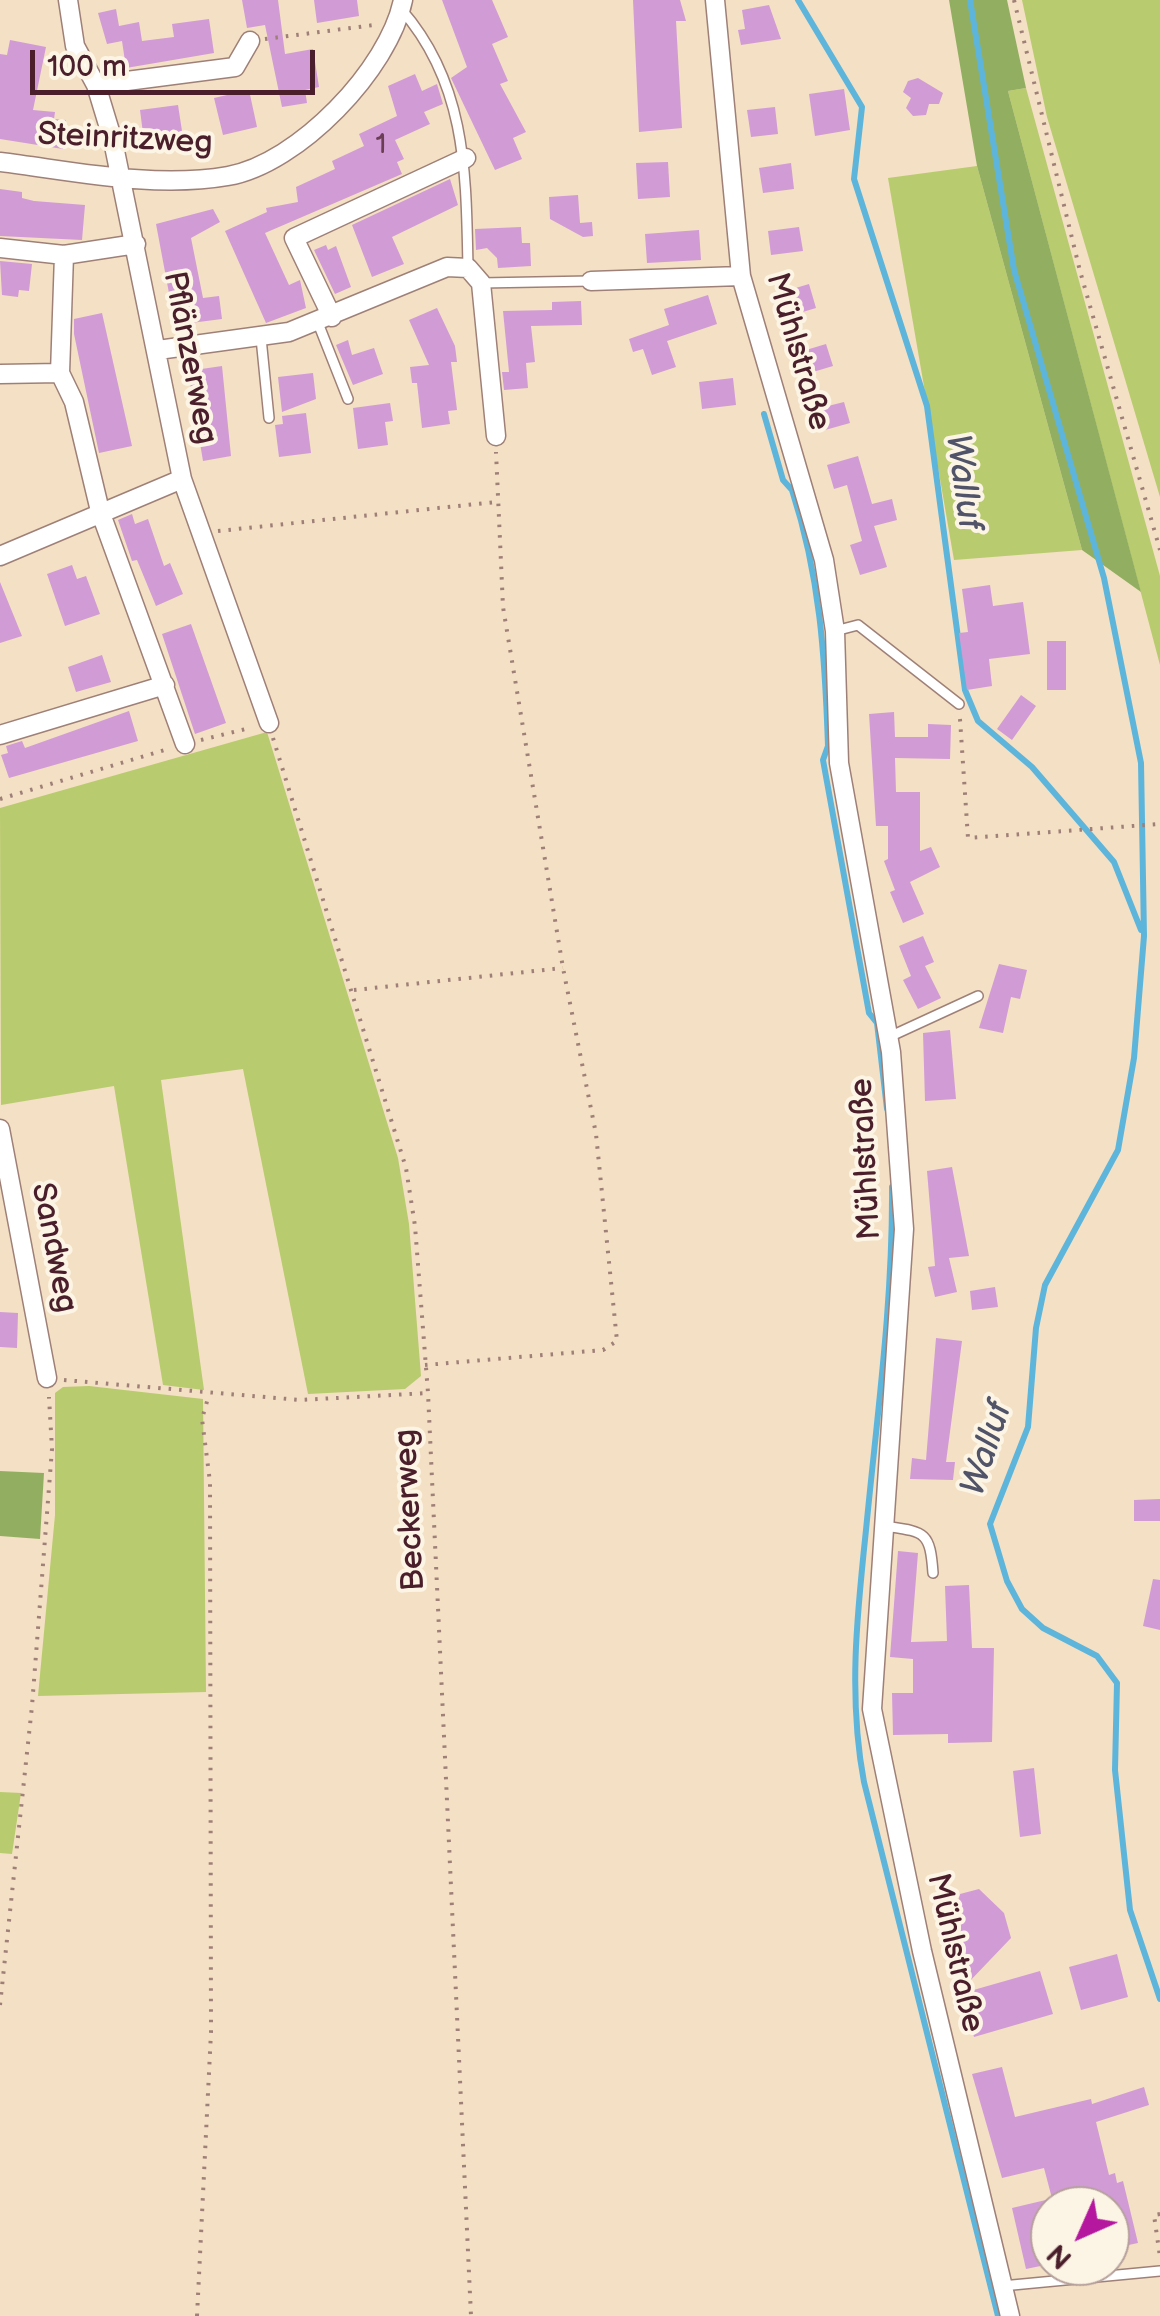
<!DOCTYPE html>
<html>
<head>
<meta charset="utf-8">
<style>
  body { margin:0 }
  #map { position:relative; width:1160px; height:2316px; overflow:hidden; background:#f4e0c4; font-family:"Balsamiq Sans",sans-serif }
  canvas { display:block }
  .north { position:absolute; left:1030px; top:2186px; width:100px; height:100px; box-sizing:border-box; background:#fcf5e5; border:2px solid #b59f9b; border-radius:50%; rotate:225deg; font-size:28px; font-weight:700; line-height:40px; text-align:center; color:#4a1f2b }
  .north::after { content:''; display:block; margin:auto; width:35px; height:45px; background:#b5179e; clip-path:polygon(50% 0,100% 100%,50% 72%,0 100%) }
  .scale { position:absolute; left:30px; top:50px; width:285px; height:45px; box-sizing:border-box; border:5px solid #4a1f2b; border-top:0; padding-left:12px; font-size:30px; line-height:35px; white-space:nowrap; color:#4a1f2b; -webkit-text-stroke:8px #fcf5e5; paint-order:stroke }
</style>
</head>
<body>
<div id="map">
<canvas width="1160" height="2316"></canvas>
<div class="north">N</div>
<div class="scale">100 m</div>
</div>
<script>
const ctx = document.querySelector('canvas').getContext('2d');
ctx.lineJoin = 'round';
function fillPath(path, color) {
  ctx.fillStyle = color;
  ctx.fill(path, 'evenodd');
}
function strokePath(path, color, width, dash) {
  ctx.strokeStyle = color;
  ctx.lineWidth = width;
  ctx.lineCap = dash ? 'butt' : 'round';
  ctx.setLineDash(dash || []);
  ctx.stroke(path);
}
function drawText(font, color, halo, rows, align = 'center') {
  ctx.font = font + ' "Balsamiq Sans",sans-serif';
  ctx.lineWidth = 8;
  ctx.setLineDash([]);
  ctx.textBaseline = 'middle';
  ctx.strokeStyle = halo;
  ctx.fillStyle = color;
  for (const [text, x, y, turn = 0] of rows) {
    ctx.save();
    ctx.translate(x, y);
    ctx.rotate((+turn || 0) * Math.PI / 180);
    ctx.textAlign = isNaN(turn) ? turn : align;
    if (halo) ctx.strokeText(text, 0, 0);
    ctx.fillText(text, 0, 0);
    ctx.restore();
  }
}
fillPath(new Path2D(`
  M1022,0h138v497l-113,-380z
  M1026,88l134,488v89l-152,-574z
  M977,166l105,384 -128,10 -66,-382z
  M267,732l131,426 11,66 12,152 -16,13 -97,5 -65,-325 -82,11 43,310 -41,-5 -49,-299 -113,19 -1,-297z
  M89,1386l114,13 3,293 -168,4 17,-181v-122l8,-6z
  M0,1792l21,1 -9,61 -12,-1z`), '#b8cb6e');
fillPath(new Path2D(`
  M949,0h58l19,88 -18,3 133,501 -59,-42 -105,-384z
  M0,1471l44,2 -4,66 -40,-3z`), '#92af61');
strokePath(new Path2D(`
  M798,0l64,107 -8,72 73,227 38,284 13,31 54,46 82,95 27,68
  M970,0l44,270 90,308 37,185 3,173 -10,122 -16,92 -73,135 -9,43 -8,99 -38,97 17,57 15,28 21,19 54,28 20,27 -2,87 15,140 30,89
  M764,414l19,66 9,10c28,86 33,167 36,256l-5,14 46,253 8,10 10,86
  M892,1187c1,114 -15,229 -26,343 -9,85 -18,167 -2,252l134,534`), '#5eb5db', 6);
fillPath(new Path2D(`
  M242,0h36l7,54 28,-5 6,38 -14,3 2,13 -25,4 -17,-82 -18,3z
  M314,0h43l2,16 -42,7z
  M442,0h50l16,37 -16,7 16,37 -8,3 26,48 -13,6 9,21 -27,11 -44,-92 16,-11z
  M633,0h47l6,21h-10l6,107 -43,4z
  M769,5l12,34 -40,6 -3,-15 7,-1 -3,-19z
  M116,9l3,17 20,-4 3,19 32,-4 -2,-13 37,-5 5,34 -88,15 -4,-27 -15,3 -9,-31z
  M10,40l36,7 -13,63 22,2 -1,7 12,1 -3,29 -63,-10v-85l7,1z
  M415,74l7,17 15,-7 6,20 -19,8 6,12 -35,16 9,19 -7,3 5,12 -137,59 24,52 11,-5 6,28 -40,15 -41,-92 42,-19 -1,-4 32,-6 -2,-15 39,-18 -3,-8 32,-15 -5,-12 38,-18 -9,-30z
  M918,78l25,15 -4,11h-10l-3,11 -13,1 -7,-8 5,-10 -8,-6 5,-11z
  M844,89l6,41 -35,6 -6,-42z
  M249,90l8,37 -34,8 -9,-37z
  M178,105l6,39 -39,5 -5,-39z
  M775,107l3,27 -27,3 -4,-27z
  M668,162l2,35 -32,2 -2,-36z
  M791,163l3,26 -31,4 -4,-25z
  M450,179l8,26 -66,32 12,27 -32,13 -20,-52z
  M0,189l22,3v6l12,3 51,4 -3,35 -82,-4z
  M578,195l2,28 12,-1 1,14 -10,1 -33,-18 -1,-22z
  M213,209l7,13 -29,16 12,60 16,-2 3,23 -47,6 -19,-101z
  M521,227l1,16h8l1,23 -33,2 -1,-10 -10,-10 -11,2 -1,-21z
  M799,227l4,24 -32,4 -3,-24z
  M699,230l2,30 -54,3 -2,-29z
  M326,245l2,5 8,-4 15,41 -16,7 -21,-44z
  M0,261l32,3 -3,27 -10,-1 -1,7 -16,-2z
  M809,284l7,24 -30,9 -7,-24z
  M708,295l9,29 -50,17 9,26 -24,8 -9,-26 -10,3 -4,-13 40,-14 -5,-16z
  M581,301l1,24 -51,1 4,36 -9,1 2,25 -24,2 -2,-18h7l-6,-61 49,-1v-8z
  M437,308l18,38 2,16h-6l6,48 -9,1 2,13 -28,4 -5,-45h-5l-2,-16 19,-2 -20,-45z
  M102,313l30,133 -33,7 -25,-119v-15z
  M348,340l4,15 22,-7 9,26 -30,11 -17,-40z
  M826,344l7,22 -30,9 -7,-22z
  M222,366l9,90 -28,5 -15,-90z
  M313,373l3,26 -34,13 -4,-35z
  M733,378l3,27 -34,4 -3,-27z
  M844,402l6,21 -32,9 -6,-22z
  M390,403l3,18 -8,1 3,23 -30,4 -5,-41z
  M306,413l5,40 -32,4 -4,-32 8,-1 -1,-8z
  M858,456l14,48 20,-5 5,21 -23,6 13,41 -27,8 -10,-30 12,-4 -15,-56 -13,4 -7,-24z
  M132,514l3,10 13,-5 16,47 6,-3 13,31 -27,12 -19,-46 -5,1 -14,-41z
  M72,565l5,14 9,-3 14,38 -35,12 -18,-52z
  M0,582l22,54 -22,7z
  M990,585l3,21 30,-4 7,52 -41,5 3,27 -25,4 -8,-57 9,-1 -6,-43z
  M191,624l35,99 -31,11 -33,-100z
  M1047,641h19v49h-19z
  M102,655l9,27 -35,10 -8,-25z
  M1021,695l15,11 -24,34 -15,-11z
  M129,711l9,30 -129,37 -8,-23 7,-2 -2,-7 16,-5 3,7z
  M894,712l1,25h33v-13l23,1 -1,34 -55,-1 1,34h24v59l11,-4 9,20 -30,15 14,32 -21,9 -13,-31 5,-2 -11,-29 4,-2v-33h-12l-7,-112z
  M923,936l11,26 -9,4 16,32 -23,11 -15,-29 8,-4 -12,-30z
  M999,964l28,6 -7,29 -9,-2 -8,36 -24,-5z
  M950,1030l6,69 -31,2 -2,-68z
  M952,1167l17,89 -20,2 8,34 -22,5 -7,-30 7,-1 -8,-95z
  M995,1287l3,20 -26,3 -2,-19z
  M0,1312l18,1 -1,35 -17,-1z
  M936,1338l26,3 -16,121h9l-2,18 -43,-1 2,-21 14,2z
  M1160,1499v22h-26v-21z
  M898,1551l20,2 -7,89 36,-1 -2,-55 24,-1 3,63h22l-2,94 -44,1v-9l-55,1 -1,-42h21v-34l-23,-2z
  M1153,1579l7,1v50l-17,-4z
  M1034,1768l7,66 -21,3 -7,-66z
  M979,1889l25,24 7,25 -43,45 -24,-29 16,-60z
  M1117,1954l11,43 -47,13 -12,-43z
  M1040,1971l13,43 -79,23 -11,-44z
  M1002,2067l13,50 76,-18 1,5 52,-17 5,18 -53,17 13,53 6,-2 2,10 6,-2 15,62 -28,6v-43h-56l-10,-38 -42,10 -30,-104z
  M1050,2199v65l-24,5 -14,-61z`), '#d19bd6');
const lane = new Path2D(`
  M401,9c66,75 65,165 67,259
  M481,283l110,-2
  M318,323l30,76
  M261,338l8,80
  M835,631l23,-6 101,79
  M889,1037l89,-41
  M885,1526c40,6 45,5 48,47
  M1002,2286l158,-15`);
const street = new Path2D(`
  M68,0l7,46 21,39 17,56 69,338 87,244
  M715,0l26,276 83,284 11,71 4,132 52,289 13,177 -32,480 50,242 88,365
  M96,85l139,-18 15,-26
  M0,162c73,9 154,27 228,14 70,-12 161,-107 175,-176
  M0,248l64,7 72,-11
  M591,281l150,-5
  M332,317l-38,-79 172,-80
  M158,350l131,-18 158,-65 21,1 13,15 15,153
  M60,373l4,-118
  M0,374l60,-1 14,29 26,109 85,233
  M0,556l182,-77
  M0,735l165,-50
  M0,1129l47,249`);
strokePath(lane, '#9f8078', 12);
strokePath(street, '#9f8078', 21);
strokePath(new Path2D(`
  M1014,0l66,271 80,279
  M265,39l109,-14
  M218,531l278,-29
  M960,719l8,119 192,-14
  M273,738l133,430 9,58 13,167 43,923
  M201,740l49,-12
  M0,799l168,-50
  M354,990l209,-22
  M425,1365l178,-15 14,-9 -21,-207 -33,-166 -60,-361 -7,-155
  M64,1380l236,20 128,-7
  M0,2005l32,-299 20,-257 -3,-52
  M1160,2214l-6,1 6,42
  M197,2316l14,-284 -1,-550 -8,-63 6,-21`), '#9f8078', 4, [2.5, 8]);
strokePath(lane, '#fff', 9);
strokePath(street, '#fff', 18);
drawText('28px', '#6c3e56', null, [
  ["1",381,146]
]);
drawText('32px', '#4a1f2b', '#fcf5e5', [
  ["Steinritzweg",125,140,3],
  ["Mühlstraße",797,352,74],
  ["Pflänzerweg",189,358,79],
  ["Mühlstraße",867,1159,-93],
  ["Sandweg",53,1248,79],
  ["Beckerweg",411,1510,-93],
  ["Mühlstraße",954,1953,77]
]);
drawText('italic 35px', '#515469', '#fcf5e5', [
  ["Walluf",962,482,82],
  ["Walluf",988,1449,-72]
]);
</script>
</body>
</html>
